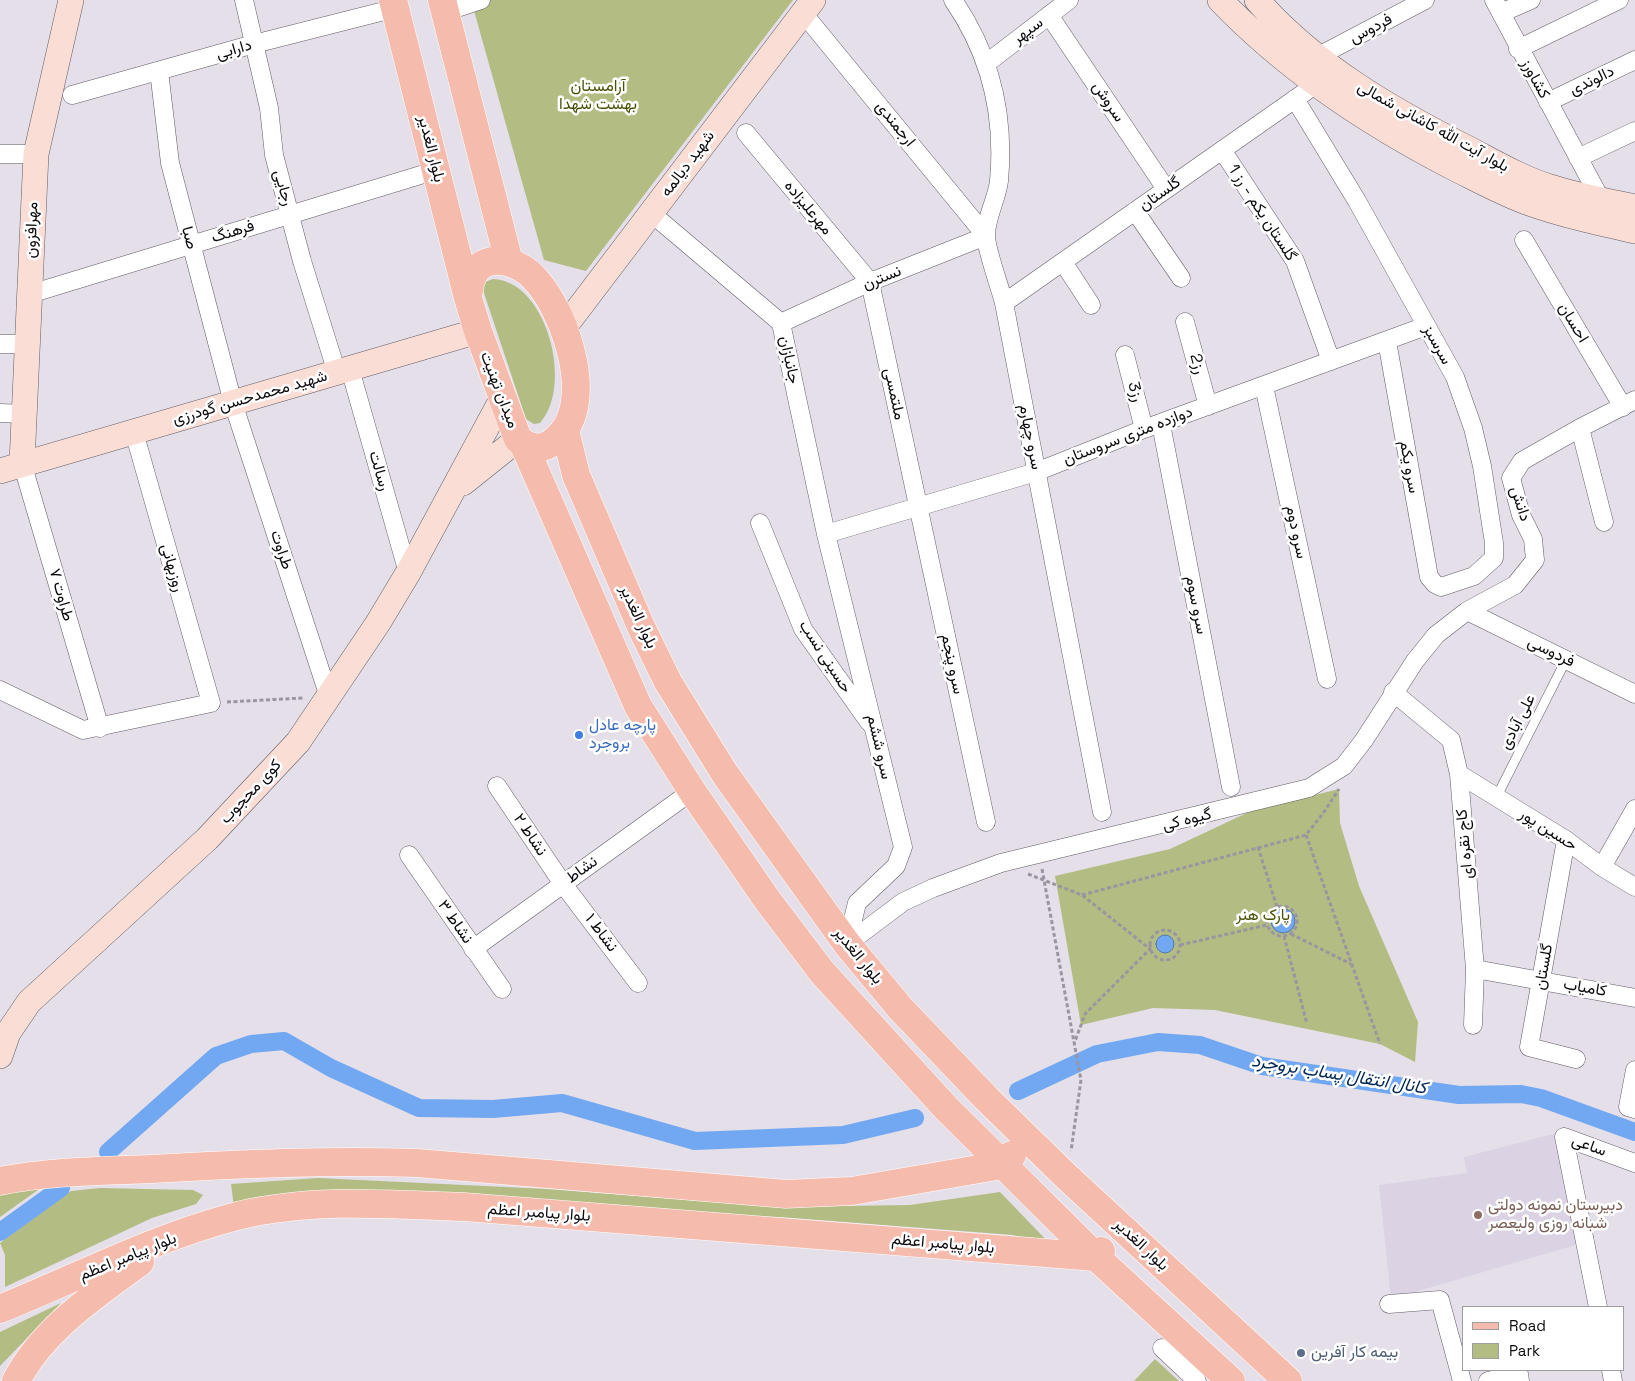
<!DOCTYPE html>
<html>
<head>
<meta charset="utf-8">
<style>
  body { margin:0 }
  #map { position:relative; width:1635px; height:1381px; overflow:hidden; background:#e5dfea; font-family:"Space Grotesk",sans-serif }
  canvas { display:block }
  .legend { position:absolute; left:1462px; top:1306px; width:162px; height:65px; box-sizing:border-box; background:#fff; border:1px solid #9e9d9f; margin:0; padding:6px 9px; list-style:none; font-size:15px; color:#0c0a0e }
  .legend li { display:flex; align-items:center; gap:10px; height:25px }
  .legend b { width:25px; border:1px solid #9e9d9f }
</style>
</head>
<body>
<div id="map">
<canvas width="1635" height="1381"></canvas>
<ul class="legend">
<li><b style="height:6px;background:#f5bcae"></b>Road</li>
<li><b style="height:14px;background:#b3bc83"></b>Park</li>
</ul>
</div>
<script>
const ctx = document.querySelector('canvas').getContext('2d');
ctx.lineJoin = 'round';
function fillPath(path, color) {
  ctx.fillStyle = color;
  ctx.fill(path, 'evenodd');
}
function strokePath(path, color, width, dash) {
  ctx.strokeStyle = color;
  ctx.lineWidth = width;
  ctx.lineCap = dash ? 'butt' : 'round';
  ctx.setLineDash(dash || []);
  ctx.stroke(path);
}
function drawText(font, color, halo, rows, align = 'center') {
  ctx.font = font + ' "Space Grotesk",Vazirmatn,sans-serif';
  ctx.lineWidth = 5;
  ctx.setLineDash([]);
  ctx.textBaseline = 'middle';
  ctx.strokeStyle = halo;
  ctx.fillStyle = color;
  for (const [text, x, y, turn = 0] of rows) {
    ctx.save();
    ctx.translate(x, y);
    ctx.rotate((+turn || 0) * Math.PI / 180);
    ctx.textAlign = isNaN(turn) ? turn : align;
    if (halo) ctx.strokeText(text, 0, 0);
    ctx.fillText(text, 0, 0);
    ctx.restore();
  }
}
fillPath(new Path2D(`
  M1557,1133l22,111 -188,55 -12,-114 88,-12 -3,-16z`), '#dbd2e4');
fillPath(new Path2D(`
  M471,0h322l-207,271 -42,-11z
  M493,279c54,2 81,107 47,144l-6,1 -8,-5 -43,-129 2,-8z
  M1339,789l1,34 19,63 59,136 -3,40 -35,-18 -165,-34 -62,-2 -72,17 -26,-149 115,-27 81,-38z
  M318,1178l229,11 231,18 132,-2 90,-13 52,54 -39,-11 -233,-18 -546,-10 -3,-23z
  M49,1182l-49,35v-27z
  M100,1188l93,2 10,5 -7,9 -44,14 -147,69v-32l-5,-12 71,-52z
  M61,1303l-61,63v-34z
  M1155,1359l24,22h-45z`), '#b3bc83');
const water = new Path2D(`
  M1271 921a12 12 0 1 1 24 0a12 12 0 1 1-24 0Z
  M1156 944a9 9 0 1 1 18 0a9 9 0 1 1-18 0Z`);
fillPath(water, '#71a8f1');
strokePath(water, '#5379ad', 1);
strokePath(new Path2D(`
  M1018,1091l79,-37 61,-12 42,3 62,21 197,29 62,-1 20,4 94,34
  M108,1152l108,-96 35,-12 33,-3 47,27 88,40 74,1 69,-6 133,38 148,-6 72,-17
  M0,1232l61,-44`), '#71a8f1', 18);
const lane = new Path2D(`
  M1496,798l70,-138`);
const street = new Path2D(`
  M244,0l25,108 5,47 28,106 35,112
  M953,0c38,55 52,115 46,181 -2,18 -14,38 -13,56 1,15 14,50 18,66l98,509
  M1494,0l107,200
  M445,12l36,-12
  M1501,13l30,-13
  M1049,15l117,174
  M1518,49l101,-49
  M1317,57l108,-57
  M987,63l82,-63
  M159,71l11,92 63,240 96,294
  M72,95l182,-51 142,-36
  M1295,99l62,102 98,176 18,51 9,38 12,77v15l-20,18 -33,11 -6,-3 -6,-7 -42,-236
  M1548,102l87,-42
  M746,133l124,149 116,540
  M1222,150l73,111 36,100
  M0,154h36
  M1578,158l57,-27
  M1135,211l46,67
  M651,213l130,110 45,211 77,313 -7,19 -39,37 -10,41
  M1524,240l99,167
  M1063,262l28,43
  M30,294l407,-124
  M1004,303l321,-225
  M1185,322l23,84
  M781,323l89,-41 116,-46 -183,-223
  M0,344h28
  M1125,355l19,74
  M350,369l58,204
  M1264,386l63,293
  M0,413l26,1
  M1161,424l70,363
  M1580,428l24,94
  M22,463l78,265
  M760,523l43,106 66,93
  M826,534l210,-62 108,-43 282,-103
  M1467,611l168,83
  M0,690l83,40 128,-27 -77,-271
  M1393,692l58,48 8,34 16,195 -2,56
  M1459,774l107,66 36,27 33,20
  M497,786l66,98 75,99
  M1566,840l-37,207 47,12
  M409,855l93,134
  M1602,867l33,-58
  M847,944l56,-42 30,-14 68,-25 308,-75 35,-22 20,-26 51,-79 21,-26 31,-24 48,-26 20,-25 -2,-21 -12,-24 -10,-37 11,-17 58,-33 55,-28
  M473,949l219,-158
  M1475,969l160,29
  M1635,1070l-7,37 7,2
  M1564,1137l34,170
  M1564,1137l71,26
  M1389,1304l51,-4 22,81
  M1162,1348l35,33
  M1611,1370l2,11
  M1488,1381l31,-7 1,7`);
const secondary = new Path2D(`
  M1220,0c67,70 150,125 236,169 24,12 48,25 73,34 34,12 70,20 106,28
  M1257,0c57,65 133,109 210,148 27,14 54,30 83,39 28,9 56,14 85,20
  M563,329l250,-329
  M22,463l14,-309 35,-154
  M0,471l478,-140
  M463,483l55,-44
  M0,1056l8,-23 21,-31 178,-163 91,-97 80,-119 30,-50 94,-174`);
const primary = new Path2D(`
  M393,0l75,298 10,33 40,108c12,10 25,12 37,1 43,-33 11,-128 -20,-161 -13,-15 -42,-27 -58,-10 -7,8 -8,19 -9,29
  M442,0l67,262
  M565,430l11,45 66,154 26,53 57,92 122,170 53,64 87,91 80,78 221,204
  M524,445l114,261 54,85 76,110 54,71 124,136 150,149 135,124
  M0,1181c50,-10 101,-10 151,-12 89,-5 177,-9 266,-6l369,31 66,-3 150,-26 10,-10
  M0,1309c78,-32 156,-72 237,-93 74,-18 152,-12 228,-9l631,50 5,-6
  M16,1381c27,-52 78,-85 124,-119`);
strokePath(lane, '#615c65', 10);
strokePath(street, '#615c65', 19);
strokePath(secondary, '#615c65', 26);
strokePath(primary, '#fff', 29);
strokePath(new Path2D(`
  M227,702l76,-4
  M1306,835l74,209
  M1258,847l19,60
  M1042,869l39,211 -10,71
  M1028,874l54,21 68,54 -65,65 -11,30
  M1082,895l224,-60 18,-23 15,-23
  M1267 921a15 15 0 1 1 30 0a15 15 0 1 1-30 0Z
  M1150 945a15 15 0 1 1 30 0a15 15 0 1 1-30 0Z
  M1291,934l60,30
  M1284,936l23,88
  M1180,945l87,-20`), '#9a959e', 3, [4, 2.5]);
strokePath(lane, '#fff', 9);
strokePath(street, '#fff', 18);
strokePath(secondary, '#faded6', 25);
strokePath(primary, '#f5bcae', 28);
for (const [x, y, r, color] of [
  [579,735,5,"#3f7fe0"],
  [1478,1215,5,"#8d6e63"],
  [1301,1353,5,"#5c6f8a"]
]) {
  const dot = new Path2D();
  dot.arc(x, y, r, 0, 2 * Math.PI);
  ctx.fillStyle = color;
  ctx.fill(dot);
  strokePath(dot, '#fff', 2);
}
drawText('16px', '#0c0a0e', '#fff', [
  ["فردوس",1371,29,-28],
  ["سپهر",1028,31,-37],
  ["دارابی",234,50,-16],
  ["کشاورز",1535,79,61],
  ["دالوندی",1592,81,-26],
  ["سروش",1108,102,56],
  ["ارجمندی",895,124,51],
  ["بلوار آیت الله کاشانی شمالی",1433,127,29],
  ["بلوار الغدیر",431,149,76],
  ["شهید دیالمه",688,164,-53],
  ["رجایی",283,188,74],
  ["گلستان",1160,194,-35],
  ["مهرعلیزاده",808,208,50],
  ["گلستان یکم - رز 1",1262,213,57],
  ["مهرافزون",32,230,-88],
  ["فرهنگ",233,232,-17],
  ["صبا",189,238,75],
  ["نسترن",882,278,-22],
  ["احسان",1573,323,59],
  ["سرسبز",1437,345,61],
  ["جانبازان",789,360,78],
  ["رز2",1197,364,75],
  ["میدان تهنیت",499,390,69],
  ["رز3",1135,392,76],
  ["ملتمسی",894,394,78],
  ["شهید محمدحسن گودرزی",250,398,-16],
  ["دوازده متری سروستان",1128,436,-21],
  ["سرو چهارم",1030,437,79],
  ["سرو یکم",1409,467,80],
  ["رسالت",379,471,74],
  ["دانش",1520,504,72],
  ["سرو دوم",1296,532,78],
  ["طراوت",281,550,72],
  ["روزبهانی",172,568,74],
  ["طراوت ۷",61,595,74],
  ["سرو سوم",1196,605,79],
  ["بلوار الغدیر",638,617,65],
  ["فردوسی",1551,652,26],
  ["حسینی نسب",825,657,57],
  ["سرو پنجم",952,664,78],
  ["علی آبادی",1518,722,-63],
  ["سرو ششم",879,747,77],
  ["کوی محجوب",251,792,-47],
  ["گیوه کی",1187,820,-14],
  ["حسین پور",1548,830,32],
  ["نشاط ۲",530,835,56],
  ["کاج نقره ای",1465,844,-95],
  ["نشاط",582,870,-36],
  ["نشاط ۳",455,922,55],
  ["نشاط ۱",601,933,53],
  ["بلوار الغدیر",858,956,51],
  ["گلستان",1544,967,-80],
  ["کامیاب",1585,988,10],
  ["ساعی",1589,1146,20],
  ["بلوار پیامبر اعظم",539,1213,4],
  ["بلوار پیامبر اعظم",943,1244,5],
  ["بلوار الغدیر",1141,1245,43],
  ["بلوار پیامبر اعظم",128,1257,-22]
]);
drawText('16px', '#4a5106', '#fff', [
  ["آرامستان",598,87],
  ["بهشت شهدا",598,105],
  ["پارک هنر",1263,916]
]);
drawText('16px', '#366cbe', '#fff', [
  ["پارچه عادل",589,726],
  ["بروجرد",589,744]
], 'left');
drawText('16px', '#785e54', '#fff', [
  ["دبیرستان نمونه دولتی",1488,1206],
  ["شبانه روزی ولیعصر",1488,1224]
], 'left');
drawText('16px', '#4e5e75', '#fff', [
  ["بیمه کار آفرین",1311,1353]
], 'left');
drawText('italic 18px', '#032854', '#fff', [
  ["کانال انتقال پساب بروجرد",1339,1075,9]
]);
</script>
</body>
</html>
